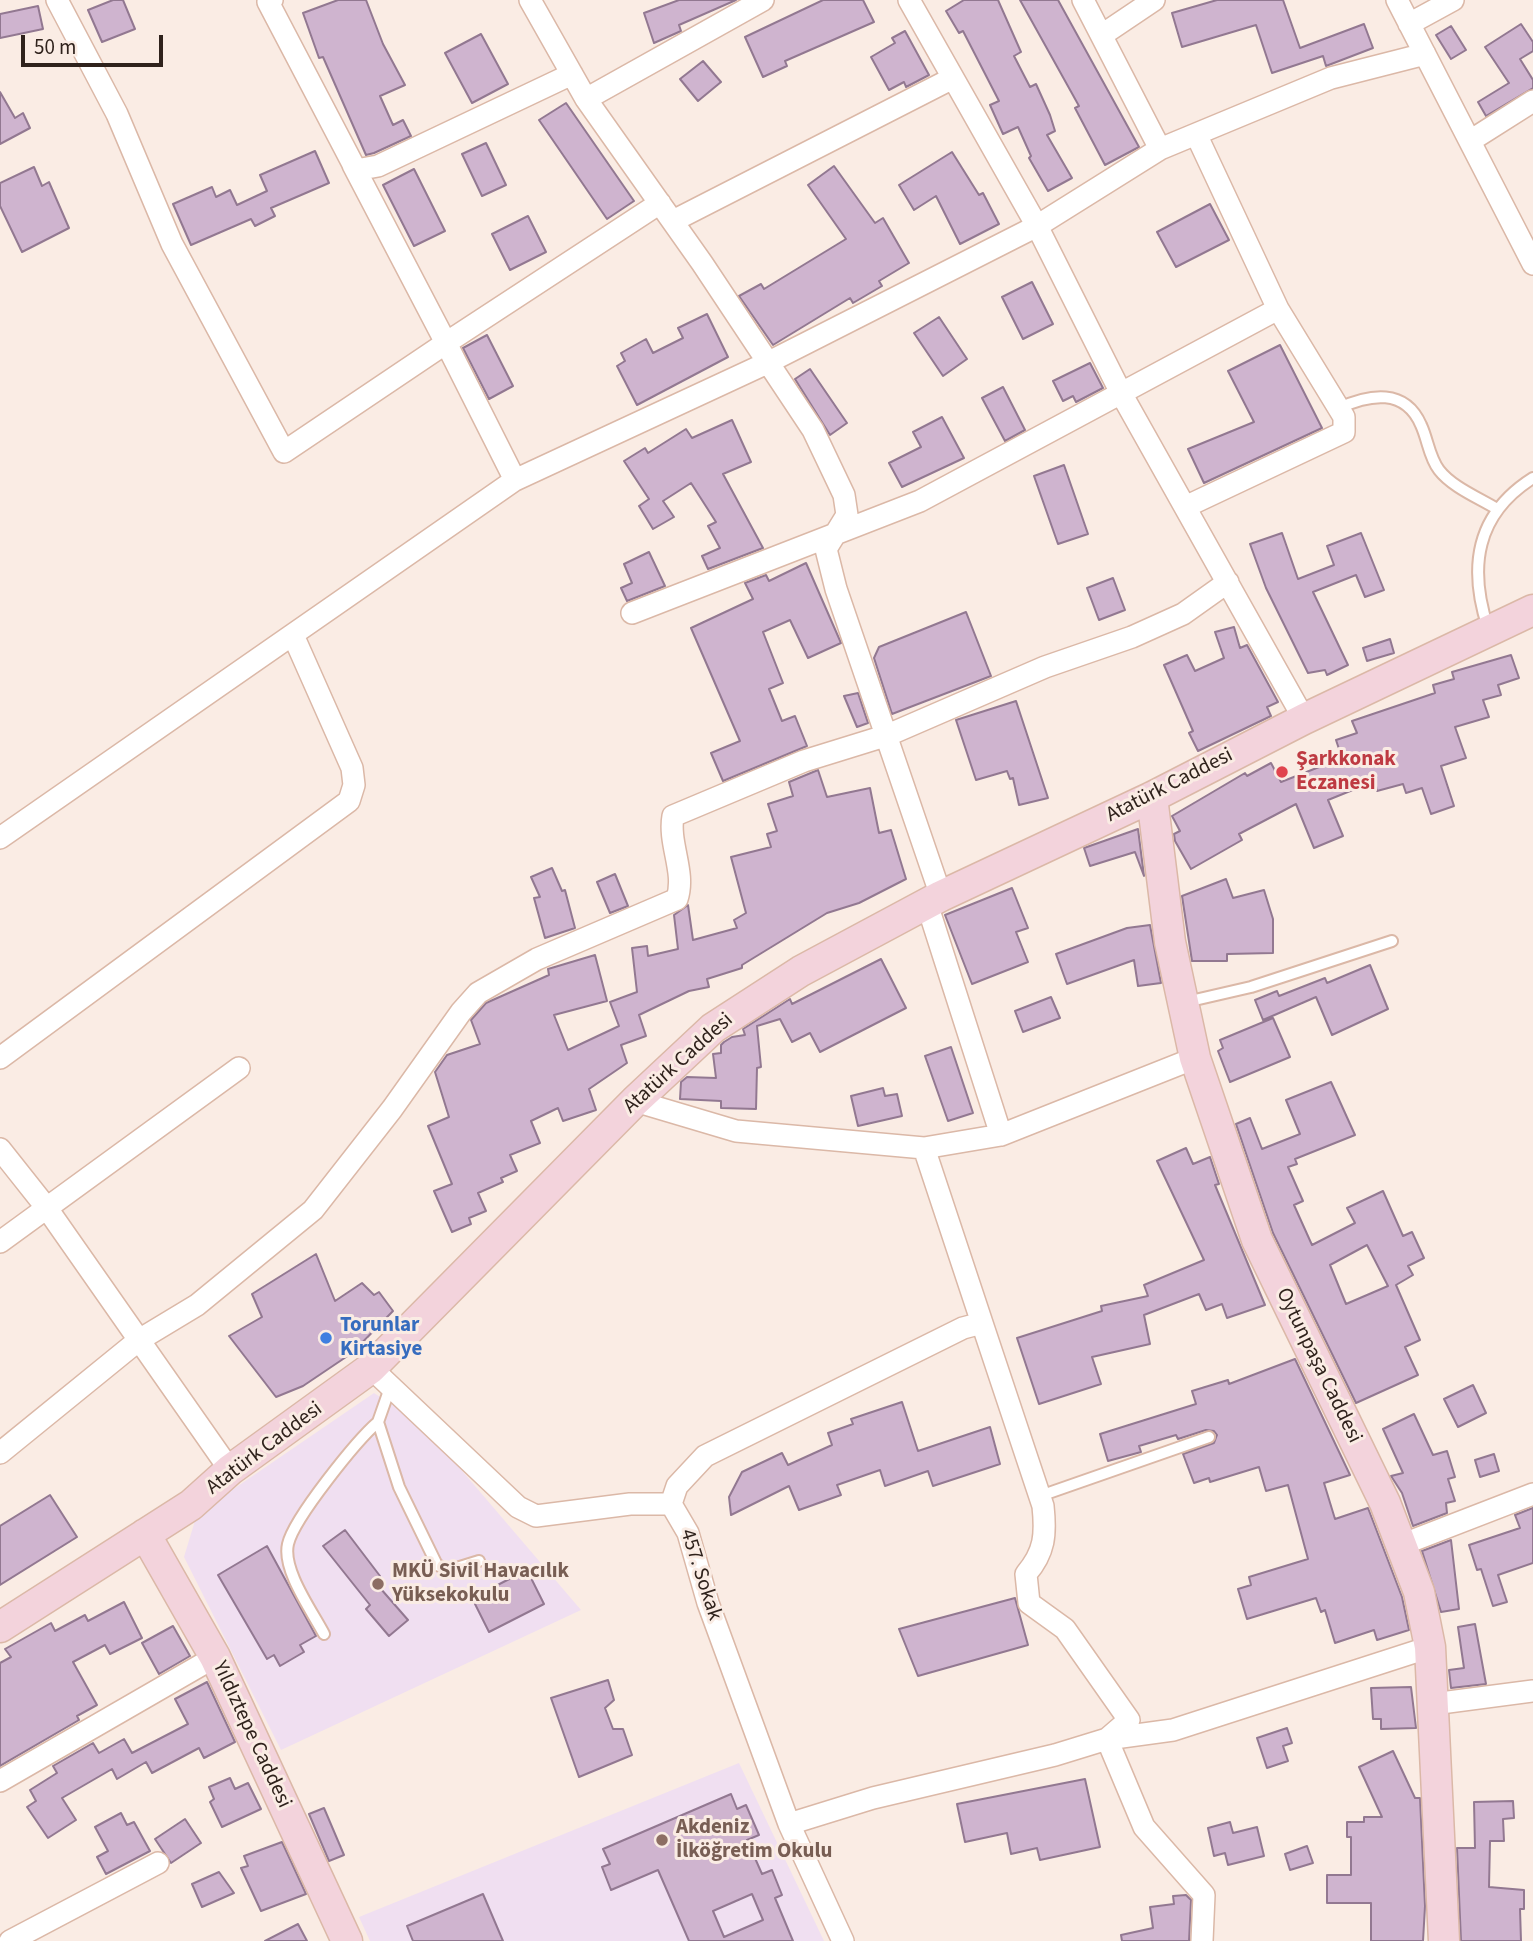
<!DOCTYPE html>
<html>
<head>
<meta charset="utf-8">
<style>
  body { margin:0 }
  #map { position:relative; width:1533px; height:1941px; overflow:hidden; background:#faece4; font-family:"Source Sans 3",sans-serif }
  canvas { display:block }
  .scale { position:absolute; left:21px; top:35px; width:142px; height:32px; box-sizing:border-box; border:4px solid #2f221c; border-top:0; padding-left:9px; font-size:21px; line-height:24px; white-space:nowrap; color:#2f221c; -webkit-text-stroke:5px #faece4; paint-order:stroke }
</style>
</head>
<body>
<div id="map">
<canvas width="1533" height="1941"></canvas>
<div class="scale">50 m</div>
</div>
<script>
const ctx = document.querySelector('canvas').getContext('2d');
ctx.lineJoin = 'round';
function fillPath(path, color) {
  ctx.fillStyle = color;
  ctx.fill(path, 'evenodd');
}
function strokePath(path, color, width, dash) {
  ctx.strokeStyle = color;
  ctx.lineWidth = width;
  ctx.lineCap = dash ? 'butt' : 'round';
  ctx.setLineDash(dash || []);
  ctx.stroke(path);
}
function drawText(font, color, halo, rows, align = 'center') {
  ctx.font = font + ' "Source Sans 3",sans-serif';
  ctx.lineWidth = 6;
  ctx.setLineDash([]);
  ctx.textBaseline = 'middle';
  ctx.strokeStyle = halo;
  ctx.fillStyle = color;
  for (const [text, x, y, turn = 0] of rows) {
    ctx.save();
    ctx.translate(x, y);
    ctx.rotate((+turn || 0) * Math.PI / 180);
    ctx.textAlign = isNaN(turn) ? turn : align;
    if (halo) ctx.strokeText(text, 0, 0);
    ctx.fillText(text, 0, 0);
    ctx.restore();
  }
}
fillPath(new Path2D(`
  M374,1393l48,31 159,186 -300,140 -97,-193 13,-43z
  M739,1763l85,178h-454l-11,-24z`), '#f0dff1');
const building = new Path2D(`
  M113,0h10l12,29 -33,13 -14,-32z
  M338,0h28l17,44 22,41 -25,11 13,29 10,-5 8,16 -37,17 -8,2 -43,-98 -4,1 -16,-45z
  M679,0h57l-57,25 2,6 -27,12 -10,-30z
  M823,0h40l11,22 -89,39 2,5 -24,11 -18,-40z
  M964,0h34l23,52 -7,4 16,31 6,-3 14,31 5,16 -8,4 25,43 -24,13 -19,-33 2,-2 -13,-29 -15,7 -13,-29 9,-4 -36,-70 -4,2 -13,-22z
  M1020,0h38l81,147 -34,18 -30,-57 4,-2z
  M1217,0h66l17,48 64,-24 9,24 -47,18 -3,-10 -51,17 -16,-48 -74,22 -10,-34z
  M38,6l5,23 -43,9v-24z
  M1521,24l12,18v9l-13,8 13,21v8l-47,28 -8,-14 31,-19 -24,-36z
  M1451,26l15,24 -15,9 -15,-24z
  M905,31l24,44 -23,12 -2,-5 -15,8 -18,-33 24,-14 -3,-5z
  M481,34l27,50 -36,19 -27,-50z
  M703,61l18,21 -23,19 -18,-22z
  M0,92l15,26 8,-5 7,15 -30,16z
  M566,103l68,98 -27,18 -68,-99z
  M486,143l20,42 -24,11 -20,-42z
  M315,151l14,32 -58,25 4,8 -20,10 -4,-7 -60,26 -18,-41 39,-17 4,10 14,-7 7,15 30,-14 -7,-16z
  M952,152l27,43 4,-2 16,31 -39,20 -24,-48 -22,14 -15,-25z
  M834,166l41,57 8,-5 26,45 -30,18 3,5 -29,17 -3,-5 -77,47 -34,-49 22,-12 3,5 82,-50 -38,-54z
  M34,167l8,19 7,-4 20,46 -47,24 -22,-46v-23z
  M414,169l31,62 -31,15 -31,-61z
  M1210,204l19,36 -53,27 -19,-35z
  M528,216l18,36 -36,18 -18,-36z
  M1032,282l21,42 -30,15 -21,-42z
  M707,314l21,43 -91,48 -20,-39 8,-5 -4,-8 25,-14 7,14 30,-15 -5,-10z
  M939,317l28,42 -24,17 -29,-43z
  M487,335l26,51 -24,13 -26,-51z
  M1280,345l42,83 -118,55 -16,-34 66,-27 -26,-51z
  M1090,363l13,25 -27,14 -3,-6 -10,5 -10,-20z
  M810,369l37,54 -17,12 -35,-56z
  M1003,387l22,43 -20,11 -23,-43z
  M942,417l22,41 -62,29 -13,-24 32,-16 -8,-15z
  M732,420l19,42 -28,12 40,74 -55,21 -6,-13 18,-8 -12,-22 8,-4 -25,-39 -28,18 11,16 -21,12 -14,-23 10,-7 -25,-38 21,-13 3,5 38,-24 6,9z
  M1064,465l24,69 -30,10 -24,-68z
  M1282,533l16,46 36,-14 -7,-19 34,-13 23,57 -19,7 -9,-22 -43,17 35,73 -21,10 -2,-5 -17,3 -42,-85 -16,-44z
  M649,552l16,34 -38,15 -6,-13 11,-5 -8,-19z
  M806,563l35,80 -33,15 -18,-38 -27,12 20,51 -14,6 13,32 13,-5 12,30 -84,35 -12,-28 29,-12 -49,-113 62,-29 -8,-16 21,-8 3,6z
  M1113,578l12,32 -26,10 -12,-32z
  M966,612l25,64 -99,38 -18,-56 5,-11z
  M1234,627l6,21 7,-3 31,57 -11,5 4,9 -73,35 -9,-18 4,-2 -29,-66 23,-10 8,16 29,-13 -9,-26z
  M1390,639l4,14 -27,8 -4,-13z
  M1511,655l8,23 -21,7 3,10 -18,5 6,17 -34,10 11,31 -25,8 13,40 -23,8 -9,-26 -16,5 -3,-9 -26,7 -2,-10 -47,19 15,36 -29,12 -18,-44 -57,30 3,6 -51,29 -16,-28 -1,-7 6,-3 -8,-15 73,-43 2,3 24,-13 10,19 61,-24 -6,-18 21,-7 -5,-12 83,-28 -2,-8 21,-6 -2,-7z
  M858,693l10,30 -11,4 -13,-31z
  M1016,701l32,97 -29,7 -6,-27 -3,1 -3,-8 -31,9 -20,-60z
  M818,770l9,27 43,-9 9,45 12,-3 15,49 -47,24 -32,10 -85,52v3l-35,11 2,8 -20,4 -50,24 7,21 -25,9 6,18 -38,26 7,21 -33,11 -5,-13 -27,13 9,22 -30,12 7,16 -16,7 2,4 -25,11 8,18 -17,7 2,6 -19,8 -18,-41 18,-7 -24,-58 21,-9 -14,-45 12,-17 33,-11 -9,-24 15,-17 63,-28 -1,-6 47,-14 12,46 -53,14 14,35 51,-24 -9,-24 27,-10 -5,-44 15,-2 1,10 30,-7 -4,-34 14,-10 5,35 44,-12 -3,-8 12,-7 -15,-56 40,-10 -4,-13 10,-3 -9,-27 25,-8 -4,-14z
  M1138,829l6,47 -9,-24 -45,14 -6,-18z
  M552,868l10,23 3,-1 10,38 -30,10 -11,-40 6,-1 -9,-20z
  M615,874l13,32 -18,7 -13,-31z
  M1226,879l7,19 31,-8 9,29v34l-46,1v7h-35l-10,-65z
  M1012,888l16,40 -12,4 12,30 -56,22 -27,-69z
  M1150,925l11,58 -23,3 -4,-26 -67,24 -11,-30 71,-26z
  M881,959l25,49 -86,44 -10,-19 -18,9 -12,-23 -23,7 4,41 -4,1 -1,41 -35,-1v-7l-41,-2 1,-17 6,-5 29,1 -3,-24 8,-1v-8l3,-3 8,-5 13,-2 -2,-6 47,-30 2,5z
  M1370,965l18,44 -56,26 -16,-38 -53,23 -8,-20 22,-9 2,5 46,-18 2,5z
  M1051,997l9,21 -37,14 -8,-21z
  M1273,1018l17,39 -60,25 -12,-31 5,-3 -3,-8z
  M951,1047l22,66 -25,8 -23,-65z
  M1331,1082l24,53 -60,24 2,5 -9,3 15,34 -9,4 18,40 43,-22 -8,-15 36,-17 20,45 9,-4 12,26 -16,8 5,9 -17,10 24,55 -15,7 13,28 -62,28 -83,-170 -37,-109 14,-6 12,31 38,-15 -14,-34zM1367,1245l21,41 -42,18 -16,-39z
  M883,1088l2,8 12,-2 5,22 -44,10 -7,-30z
  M1186,1148l7,16 17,-7 9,27 -4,1 50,120 -38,13 -5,-14 -16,6 -7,-16 -55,21 6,29 -58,13 9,27 -62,20 -22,-66 85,-27 -1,-5 47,-10 -4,-11 60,-25 -47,-99z
  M316,1254l19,47 27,-18 12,12 5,-3 14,19 -41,42 -49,33 -27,11 -47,-61 33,-19 -10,-23z
  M1295,1359l55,116 -26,8 11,36 33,-11 34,89 7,33 -32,10 -3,-10 -39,13 -10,-33 -4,2 -5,-14 -69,21 -9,-30 13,-4 -2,-8 59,-18 -20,-74 -22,6 -7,-24 -49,15 -1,-4 -15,5 -11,-29 31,-11 3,-8 -3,-4 -8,-1 -28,9 -2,-4 -37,11 2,6 -33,9 -8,-27 96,-30 -4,-13 36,-11 1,4z
  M1473,1385l13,28 -28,14 -14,-28z
  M902,1402l16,49 72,-24 10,37 -67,22 -5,-15 -43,15 -5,-16 -43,15 4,10 -42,15 -10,-24 -58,29 -2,-18 13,-25 40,-19 6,12 44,-20 -4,-12 25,-9 -2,-5z
  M1414,1414l19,41 14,-4 8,26 -7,2 7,22 -9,2 1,10 -34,13 -11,-33 -11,-17 12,-3 -20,-44z
  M1494,1454l5,17 -19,6 -5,-17z
  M50,1495l27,42 -77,48v-59z
  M1533,1508v55l-35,12 9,27 -14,4 -12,-37 -4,1 -8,-25 51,-17 -5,-13z
  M345,1530l35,46 -6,5 34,39 -19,16 -23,-27 4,-4 -47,-59z
  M1451,1540l8,69 -18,3 -19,-61z
  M267,1546l49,90 -16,9 4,7 -24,14 -6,-11 -7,4 -49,-84z
  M527,1570l17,34 -55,28 -17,-34z
  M1015,1598l13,47 -110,31 -19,-47z
  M124,1602l18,36 -32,16 -5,-9 -32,17 24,43 -20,11 2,4 -79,46v-103l11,-6 -6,-8 46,-26 4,8 30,-16 3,6z
  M1475,1624l11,60 -35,4 -2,-18 15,-2 -6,-41z
  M173,1626l17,30 -31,18 -17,-31z
  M608,1680l6,20 -9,8 8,21h10l9,26 -53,22 -28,-79z
  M207,1682l28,60 -31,16 -5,-10 -47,25 -6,-11 -29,17 -5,-10 -50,29 14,22 -28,18 -21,-31 9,-6 -6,-11 27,-17 -4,-7 40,-23 6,10 25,-14 8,14 56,-29 -13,-25z
  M1411,1687l5,41 -35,1v-10h-8l-2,-31z
  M1287,1728l5,15 -9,3 5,15 -21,7 -10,-30z
  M1393,1751l22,47h5l5,108 -2,35h-52v-38h-44v-28h24v-38h-4v-15h17v-5h18l-23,-50z
  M230,1778l5,11 13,-6 13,26 -39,18 -12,-25 4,-3 -5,-12z
  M1085,1779l15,68 -60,13 -3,-12 -26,6 -4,-21 -42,9 -8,-38z
  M731,1794l6,15 9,-4 13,30 -12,5 15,34 10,-4 10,25 -7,3 18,43h-104l-31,-71 -47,20 -9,-23 8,-3 -7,-15zM752,1894l11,26 -39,17 -11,-26z
  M1513,1801l1,17 -11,1 1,22h-14l-1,46 35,3v19h-4l1,32h-60l-4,-93h18l-1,-46z
  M324,1808l20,47 -15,6 -20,-47z
  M121,1813l6,12 7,-3 16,29 -44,23 -9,-17 11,-6 -13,-24z
  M185,1819l16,24 -30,20 -16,-24z
  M1230,1822l3,11 24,-6 7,29 -36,9 -3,-12 -11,3 -6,-28z
  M282,1842l24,52 -45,17 -20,-43 7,-2 -4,-10z
  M1307,1846l6,17 -23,7 -5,-16z
  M219,1872l15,21 -32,14 -10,-23z
  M483,1894l20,47h-90l-6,-15z
  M1186,1895l5,5 -2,41h-67l-1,-6 32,-7 -3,-21 24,-3 -1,-8z
  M298,1924l9,17h-42z`);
fillPath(building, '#cfb4cf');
strokePath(building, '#927891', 2);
const lane = new Path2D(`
  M1339,408c31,-14 66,-20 82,17 7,15 8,32 18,45 13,17 40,28 58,39
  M1488,628c-20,-61 -12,-114 45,-150
  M1186,1002l65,-15 141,-46
  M391,1385l-13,37 21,65 38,78 13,5 29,-9
  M1040,1496l169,-59
  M324,1634c-12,-23 -42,-64 -36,-90 6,-26 69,-104 90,-122`);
const street = new Path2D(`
  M57,0l60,114 55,130 112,208 162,-109 -93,-178
  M272,0l-4,2 88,168 22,-4 194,-92
  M530,0l56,99 116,164 111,167 31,65 3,20 -21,34 10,40 105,307
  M909,0l128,226 85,169 182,324
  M1083,0l77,149
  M1397,0l136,264
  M1409,24l44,-24
  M1102,35l52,-35
  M586,99l177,-99
  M1470,141l63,-40
  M660,203l-214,140 69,137 252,-117 270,-137 123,-77 171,-71 94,-24
  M673,221l280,-143
  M1185,507l159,-75v-15l-66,-108 -82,-175
  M632,613l288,-112 358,-192
  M0,838l515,-358
  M927,904l74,231
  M0,1058l349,-257 5,-16 -2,-17 -59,-133
  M635,1101l101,30 188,17 77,-13 194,-77
  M0,1149l46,58 184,263
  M0,1242l239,-174
  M982,1323l61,183c3,28 2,46 -17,68l3,29 36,26 64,91 -22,19 37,88 60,68 -2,46
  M371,1368l147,139 18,9 94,-12h41l17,29 20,70 81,221 54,117
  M0,1453l139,-113 58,-35 116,-95 79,-101 69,-97 17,-19 59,-34 140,-60c9,-27 -9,-55 -4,-83l131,-55 84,-26 157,-68 87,-30 51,-23 45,-32
  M671,1504l6,-18 28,-30 258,-128 19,-5 -58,-175
  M1401,1545l132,-51
  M1433,1704l100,-13
  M0,1781l215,-124
  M789,1824l84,-26 182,-43 52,-16 66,-9 257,-83
  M10,1941l148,-78`);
const secondary = new Path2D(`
  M1152,797l18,145 25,116 62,182 128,263 34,89 11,55 14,294
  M145,1534l70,123 132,284
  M0,1627l191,-122 39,-35 141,-102 264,-267 78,-73 88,-57 140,-75 211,-99 152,-78 229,-109`);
strokePath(lane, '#dbb8a7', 14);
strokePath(street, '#dbb8a7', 24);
strokePath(secondary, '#dbb8a7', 33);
strokePath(lane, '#fff', 10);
strokePath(street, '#fff', 21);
strokePath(secondary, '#f3d3dc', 30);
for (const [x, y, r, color] of [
  [1282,772,7,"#e0444e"],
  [326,1338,7,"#3f7fe0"],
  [378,1584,7,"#8d6e63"],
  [662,1840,7,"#8d6e63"]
]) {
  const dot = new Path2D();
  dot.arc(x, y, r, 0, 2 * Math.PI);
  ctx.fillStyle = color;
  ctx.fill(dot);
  strokePath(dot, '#faece4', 2.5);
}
drawText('bold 21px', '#be3a42', '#faece4', [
  ["Şarkkonak",1296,760],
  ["Eczanesi",1296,784]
], 'left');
drawText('21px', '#2f221c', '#faece4', [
  ["Atatürk Caddesi",1170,786,-27],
  ["Atatürk Caddesi",679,1064,-42],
  ["Oytunpaşa Caddesi",1318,1366,64],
  ["Atatürk Caddesi",265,1449,-37],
  ["457. Sokak",700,1575,72],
  ["Yıldıztepe Caddesi",251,1735,65]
]);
drawText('bold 21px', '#366cbe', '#faece4', [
  ["Torunlar",340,1326],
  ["Kirtasiye",340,1350]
], 'left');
drawText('bold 21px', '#785e54', '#faece4', [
  ["MKÜ Sivil Havacılık",392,1572],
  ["Yüksekokulu",392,1596],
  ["Akdeniz",676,1828],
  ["İlköğretim Okulu",676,1852]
], 'left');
</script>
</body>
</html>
